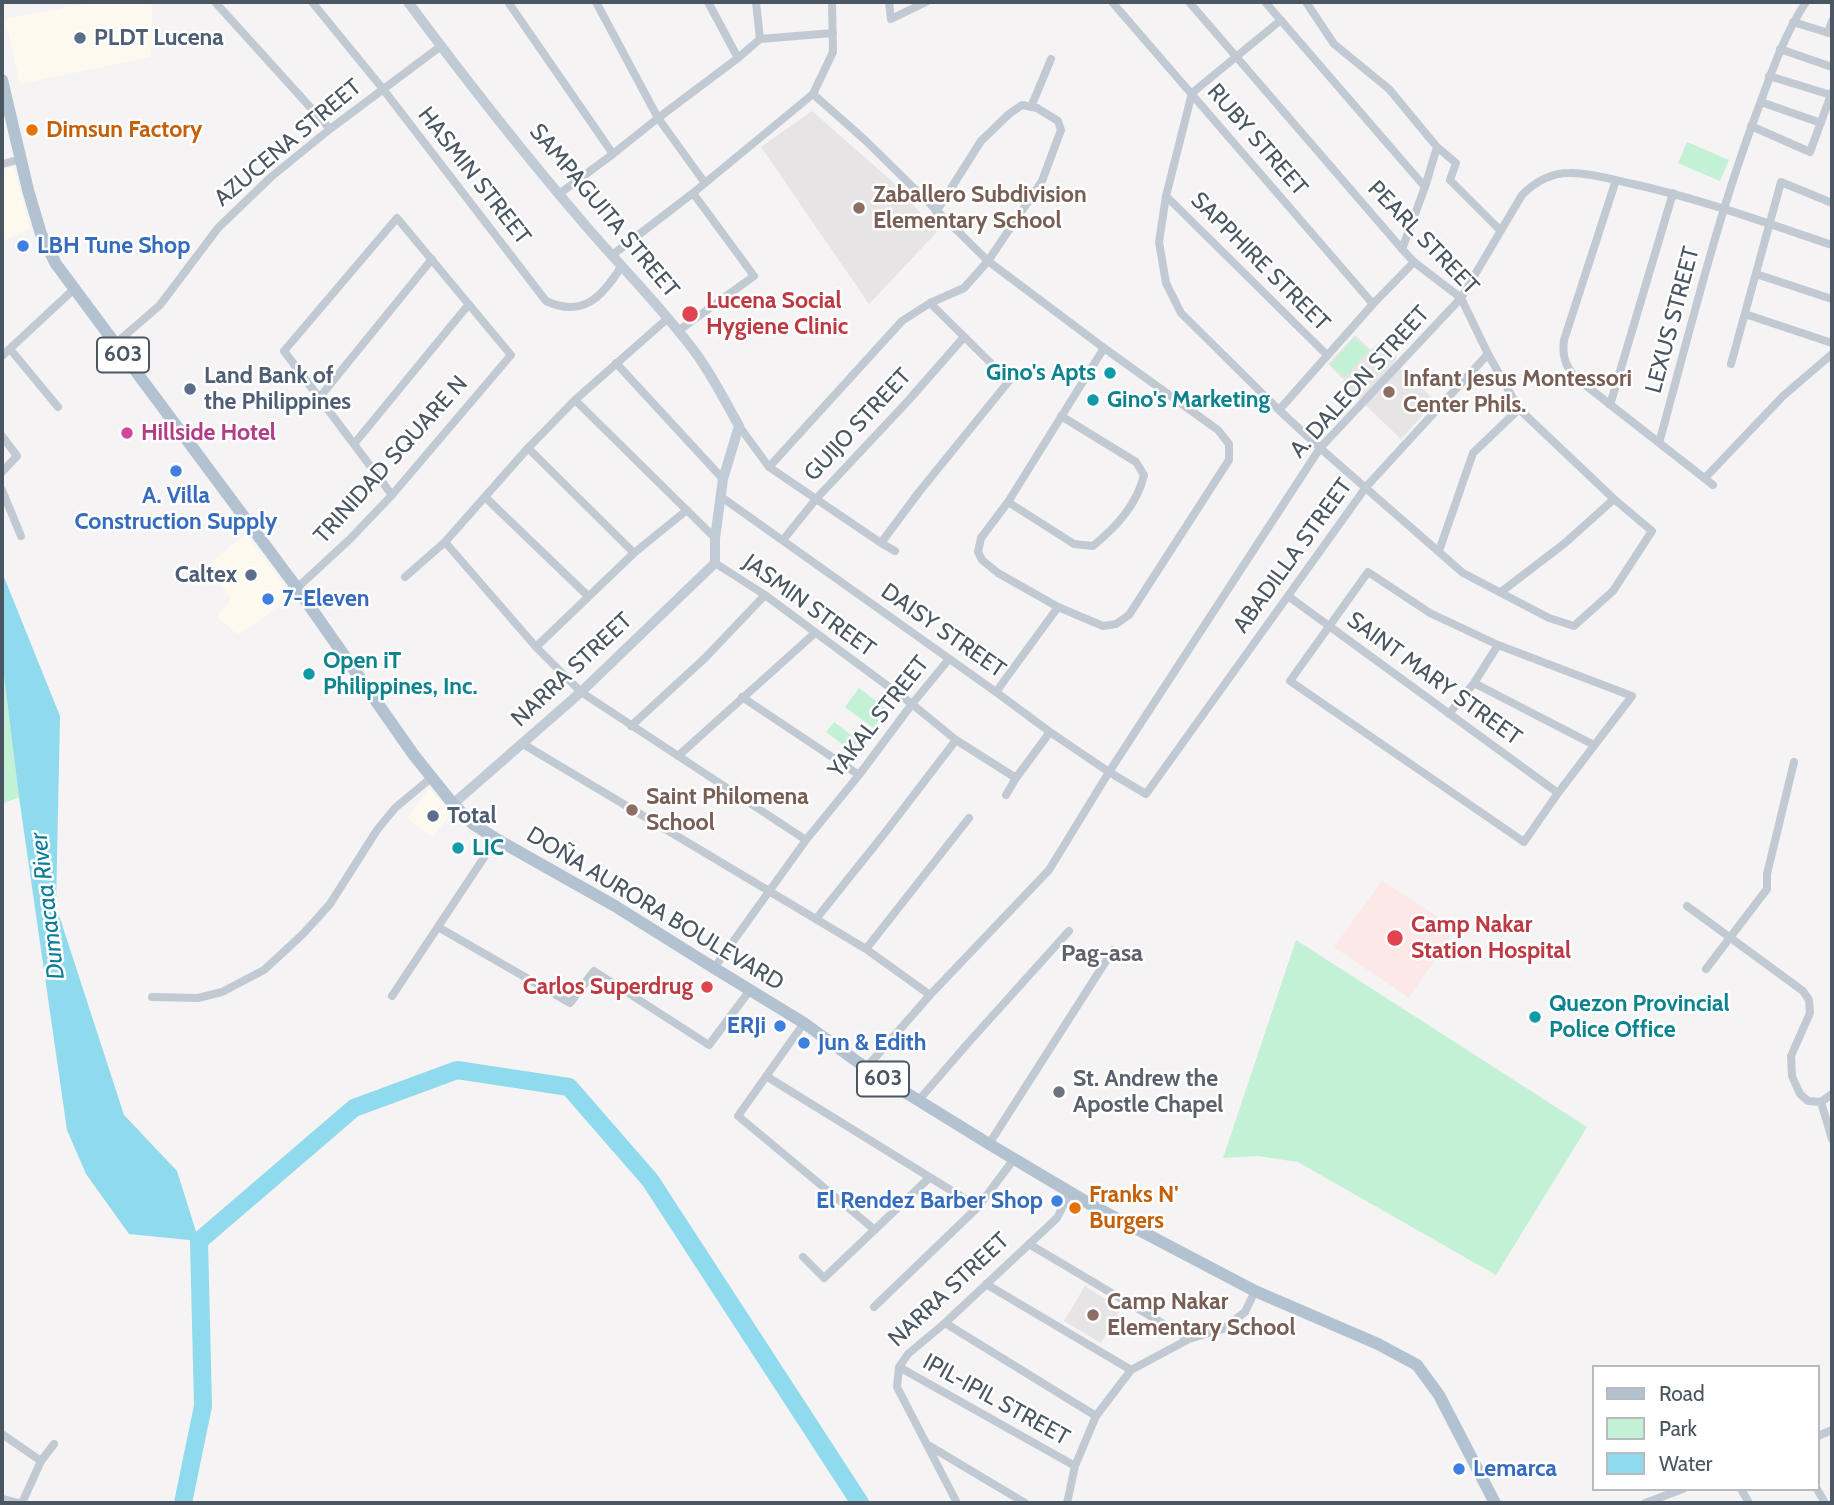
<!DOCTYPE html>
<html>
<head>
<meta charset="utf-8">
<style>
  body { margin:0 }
  #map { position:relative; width:1834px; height:1505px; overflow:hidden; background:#f5f3f3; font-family:Cabin,sans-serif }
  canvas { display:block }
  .frame { position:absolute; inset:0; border:4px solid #4a5661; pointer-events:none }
  .legend { position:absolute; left:1592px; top:1365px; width:228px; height:126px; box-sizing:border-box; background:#fff; border:2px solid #b7bbc0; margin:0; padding:9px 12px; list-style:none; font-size:21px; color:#4a5661 }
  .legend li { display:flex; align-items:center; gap:14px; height:35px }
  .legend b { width:35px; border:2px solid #b7bbc0 }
</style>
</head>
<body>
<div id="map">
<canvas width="1834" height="1505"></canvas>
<div class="frame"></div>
<ul class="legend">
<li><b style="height:9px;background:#b3c2d1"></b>Road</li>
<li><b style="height:19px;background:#c3f1d5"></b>Park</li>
<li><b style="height:19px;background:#90daee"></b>Water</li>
</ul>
</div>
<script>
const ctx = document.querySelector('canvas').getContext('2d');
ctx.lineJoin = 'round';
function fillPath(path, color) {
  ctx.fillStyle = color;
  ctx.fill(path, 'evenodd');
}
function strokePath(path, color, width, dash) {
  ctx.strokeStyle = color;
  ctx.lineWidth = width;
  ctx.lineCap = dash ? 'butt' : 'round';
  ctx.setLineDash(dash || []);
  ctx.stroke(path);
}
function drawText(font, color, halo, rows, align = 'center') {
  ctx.font = font + ' Cabin,sans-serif';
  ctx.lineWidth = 5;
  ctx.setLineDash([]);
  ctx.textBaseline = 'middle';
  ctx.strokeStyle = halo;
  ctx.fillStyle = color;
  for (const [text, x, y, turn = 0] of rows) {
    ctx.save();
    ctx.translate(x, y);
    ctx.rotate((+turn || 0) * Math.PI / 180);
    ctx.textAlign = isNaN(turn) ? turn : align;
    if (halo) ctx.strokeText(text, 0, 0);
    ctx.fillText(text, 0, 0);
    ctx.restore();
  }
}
fillPath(new Path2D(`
  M95,2h57l-1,55 -131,27 -15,-65z
  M14,166l16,62 -28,14v-73z
  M246,534l46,62 -36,27 -19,11 -20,-17 14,-18 -24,-34z
  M429,789l22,24 -18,24 -26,-19z`), '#fdf9ef');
fillPath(new Path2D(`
  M812,111l82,72 43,49 -68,72 -108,-157z
  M1355,335l16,15 9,-9 17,16 -3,6 42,38 -35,38 -59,-56 2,-3 -16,-16z
  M1085,1286l36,23 -20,34 -37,-22z`), '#e6e4e5');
fillPath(new Path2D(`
  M1382,881l74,47 -47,70 -75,-51z`), '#fce8e6');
fillPath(new Path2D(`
  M1687,142l42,18 -9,21 -42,-18z
  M1354,338l15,13 -24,26 -15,-12z
  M2,660l17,137 -17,7z
  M859,688l28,21 -14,19 -28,-21z
  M834,722l24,18 -8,10 -24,-18z
  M1296,940l291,187 -91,148 -198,-113 -40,-6 -35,2z`), '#c3f1d5');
fillPath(new Path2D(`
  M2,572l58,144 -4,190 68,209 53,56 22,70 -70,-7 -43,-60 -19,-44 -48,-333 -17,-137z`), '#90daee');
strokePath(new Path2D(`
  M199,1241l155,-133 103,-38 112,17 81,93 210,323
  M183,1503l20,-97 -4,-165`), '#90daee', 18);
strokePath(new Path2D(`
  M215,2l115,127
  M312,2l71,87 163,212c37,17 56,-4 75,-34
  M508,2l105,152
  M596,2l62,116 47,65
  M708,2l30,56
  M756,2l4,37
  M889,2l2,17 35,-17
  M1112,2l261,302
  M1189,2l213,247 12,13 47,36 27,56 31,55 95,90 38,32 -39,60 -39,35 -25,-8 -86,-45 -143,-125 -41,-38 -98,-97 -15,-30 -7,-41 7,-46 26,-103 89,-73
  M1265,2l160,185
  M1306,2l28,42 55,45 48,58 -12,40 -23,62
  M1793,22l39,12
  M1828,33l4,-12
  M1780,49l52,18
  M1769,76l62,19
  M813,94l52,46 123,121 116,87 114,82 11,14v16l-100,155 -13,9 -13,2 -45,-19 -60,-34 -16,-13 -4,-8 3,-14 27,-36 96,-154
  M1761,102l60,21
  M1031,107l20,-48
  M1751,126l59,26 22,-60
  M1437,147l19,16 -6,17 50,50
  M2,164l19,-5
  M1616,180l-52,160c-2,16 1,25 11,37l138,108
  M559,194l54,-40 45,-36 80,-60 22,-19 73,-6
  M1166,196l161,159
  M611,256l82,-63 120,-99 20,-42 -1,-50
  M1756,274l76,25
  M1745,314l87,29
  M678,331l76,-55 -61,-83
  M115,344l45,-39 58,-77 53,-51 59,-48 111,-83
  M10,349l48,58
  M2,356l72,-67
  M616,363l107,116
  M1731,364l50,-182 51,21
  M319,398l113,-139
  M575,400l140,138
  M1610,405l63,-212
  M1279,410l94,-106 41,-42
  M739,426l30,41 112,76 14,8
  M2,436l15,20 -15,16
  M1659,443c31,-112 58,-226 99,-334 14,-38 26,-74 48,-107
  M354,444l115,-140
  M528,448l106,105
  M769,467l133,-146 28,-18 34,-15 24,-27 54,-80 19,-51 -3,-9 -21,-13 -15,-3 -13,9 -28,27 -45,71
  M1705,478l78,-82 49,-42
  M2,490l19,46
  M720,496l276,196 54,40 59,40 37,22 220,-307 122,-133
  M485,497l103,99
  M1008,502l66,42 19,2c23,-19 44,-41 51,-71l-8,-13 -75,-46
  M783,540l33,-41 91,-97 57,-65
  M445,542l91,105 45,45 225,148
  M881,543l38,-51 90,-111 -79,-78
  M1439,551l34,-98 46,-44
  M715,563l50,32 147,109 44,36 60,38
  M1368,572l62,41 68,32 134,51 -74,97 -34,49 -234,-161z
  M405,577l40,-35 83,-94 47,-48 93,-82
  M297,588l53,-49 42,-44 119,-140 -114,-137 -113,133 108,144
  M1501,592l64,-49 49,-44
  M1288,596l270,197
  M536,647l98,-94 53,-43
  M1474,683l120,62
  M996,692l62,-85
  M742,697l117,78
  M1449,714l25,-31 24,-38
  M631,726l74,-68 60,-63
  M523,744l343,205 64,46
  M678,756l137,-123
  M1006,795l10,-17 34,-46
  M1687,906l116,85 6,9 1,13 -19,43 1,20 8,18 8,7 13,1 11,-8
  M816,919l68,-85 72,-94
  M438,927l132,76 24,-32 115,74 41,-55
  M866,949l103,-131
  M714,968l92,-128 53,-65 53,-71 37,-45
  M1706,969l61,-80v-15l27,-112
  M392,996l95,-143 11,-13
  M152,997l46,1 24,-6 42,-22 39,-36 27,-30 47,-74 18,-22 36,-30
  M804,1023l-66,93 137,114
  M866,1068l64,-73 119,-125 60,-98 211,-324 141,-150 61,-103c13,-13 29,-22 47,-22 18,-1 46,7 64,11 68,15 133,39 199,61
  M766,1076l212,131
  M918,1101l51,-59 100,-111
  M1821,1102l11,37
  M989,1144l124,-194
  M1029,1244l160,95
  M803,1257l21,21 105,-100
  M986,1284l145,86
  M874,1307l104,-100 36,-48
  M945,1323l151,93
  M899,1367l176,99
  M2,1434l39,27
  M1818,1436l14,-6
  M928,1445l97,58
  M1741,1489l8,14
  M1817,1489l8,14
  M2,1499l16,4
  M22,1503l19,-42 13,-17
  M957,1503l-60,-116 2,-20 9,-13 37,-31 112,-105 13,-25
  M1067,1503l8,-37 21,-50 35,-46 58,-31 34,-10 22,-17 10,-21
  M1645,1503l38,-14`), '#c1cad2', 8);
strokePath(new Path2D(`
  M408,2c55,74 112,147 172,217 38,45 80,86 115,133 17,23 30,49 44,74l-16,53 -8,59v25l-134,129 -128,112`), '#c1cbd6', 10);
strokePath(new Path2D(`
  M2,80l26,110 13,44 15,30 241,324 116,166 40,50 20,20 25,16 117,66 99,62 90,55 62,45 123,76 106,63 160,84 123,53 39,21 22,30 56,108`), '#b3c2d1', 12);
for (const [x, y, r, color] of [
  [80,38,7,"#5c6f8a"],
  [32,130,7,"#e8710a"],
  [859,208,7,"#8d6e63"],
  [23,246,7,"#3f7fe0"],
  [690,314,9,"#e0444e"],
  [1110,373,7,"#0f9aa8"],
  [190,389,7,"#5c6f8a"],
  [1389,392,7,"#8d6e63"],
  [1093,400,7,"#0f9aa8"],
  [127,433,7,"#d1479c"],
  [176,471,7,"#3f7fe0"],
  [251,575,7,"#5c6f8a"],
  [268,599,7,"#3f7fe0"],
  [309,674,7,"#0f9aa8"],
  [632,810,7,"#8d6e63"],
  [433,816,7,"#5c6f8a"],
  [458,848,7,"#0f9aa8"],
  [1395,938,9,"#e0444e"],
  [707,987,7,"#e0444e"],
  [1535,1017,7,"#0f9aa8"],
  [780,1026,7,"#3f7fe0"],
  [804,1043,7,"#3f7fe0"],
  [1059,1092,7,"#6b7280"],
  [1057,1201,7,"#3f7fe0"],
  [1075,1208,7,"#e8710a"],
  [1093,1315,7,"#8d6e63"],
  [1459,1469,7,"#3f7fe0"]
]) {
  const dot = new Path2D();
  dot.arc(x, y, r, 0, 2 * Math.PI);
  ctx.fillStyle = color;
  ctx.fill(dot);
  strokePath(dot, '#fff', 2.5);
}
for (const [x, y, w] of [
  [123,355,52],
  [883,1079,52]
]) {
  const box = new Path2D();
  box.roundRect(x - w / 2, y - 17.5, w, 35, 5);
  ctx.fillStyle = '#fff';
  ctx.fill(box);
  strokePath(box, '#4a5661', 2);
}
drawText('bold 21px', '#4a5661', null, [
  ["603",123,355],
  ["603",883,1079]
]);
drawText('bold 23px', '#4e5e75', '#fff', [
  ["PLDT Lucena",94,38],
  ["Land Bank of",204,376],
  ["the Philippines",204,402],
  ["Caltex",237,575,"right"],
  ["Total",447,816]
], 'left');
drawText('bold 23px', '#c56008', '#fff', [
  ["Dimsun Factory",46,130],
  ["Franks N'",1089,1195],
  ["Burgers",1089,1221]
], 'left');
drawText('23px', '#4a5661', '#fff', [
  ["RUBY STREET",1257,140,49],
  ["AZUCENA STREET",288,143,-40],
  ["HASMIN STREET",474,176,52],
  ["SAMPAGUITA STREET",604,211,50],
  ["PEARL STREET",1423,238,46],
  ["SAPPHIRE STREET",1260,262,45],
  ["LEXUS STREET",1673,320,-75],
  ["A. DALEON STREET",1360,382,-48],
  ["GUIJO STREET",858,425,-47],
  ["TRINIDAD SQUARE N",391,460,-48],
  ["ABADILLA STREET",1293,556,-54],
  ["JASMIN STREET",809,606,36],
  ["DAISY STREET",943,631,35],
  ["NARRA STREET",572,670,-43],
  ["SAINT MARY STREET",1434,679,36],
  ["YAKAL STREET",879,717,-52],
  ["DOÑA AURORA BOULEVARD",655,909,31],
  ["NARRA STREET",949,1290,-43],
  ["IPIL-IPIL STREET",996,1400,29]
]);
drawText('bold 23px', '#785e54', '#fff', [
  ["Zaballero Subdivision",873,195],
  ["Elementary School",873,221],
  ["Infant Jesus Montessori",1403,379],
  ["Center Phils.",1403,405],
  ["Saint Philomena",646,797],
  ["School",646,823],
  ["Camp Nakar",1107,1302],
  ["Elementary School",1107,1328]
], 'left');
drawText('bold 23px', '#366cbe', '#fff', [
  ["LBH Tune Shop",37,246],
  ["A. Villa",176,496,"center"],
  ["Construction Supply",176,522,"center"],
  ["7-Eleven",282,599],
  ["ERJi",766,1026,"right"],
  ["Jun & Edith",818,1043],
  ["El Rendez Barber Shop",1043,1201,"right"],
  ["Lemarca",1473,1469]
], 'left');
drawText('bold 23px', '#be3a42', '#fff', [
  ["Lucena Social",706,301],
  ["Hygiene Clinic",706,327],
  ["Camp Nakar",1411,925],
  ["Station Hospital",1411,951],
  ["Carlos Superdrug",693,987,"right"]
], 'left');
drawText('bold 23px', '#0d838f', '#fff', [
  ["Gino's Apts",1096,373,"right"],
  ["Gino's Marketing",1107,400],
  ["Open iT",323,661],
  ["Philippines, Inc.",323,687],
  ["LIC",472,848],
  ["Quezon Provincial",1549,1004],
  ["Police Office",1549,1030]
], 'left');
drawText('bold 23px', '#b23c85', '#fff', [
  ["Hillside Hotel",141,433]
], 'left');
drawText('bold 23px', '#5b616d', '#fff', [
  ["St. Andrew the",1073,1079],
  ["Apostle Chapel",1073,1105]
], 'left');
drawText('italic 24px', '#0c7c9b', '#fff', [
  ["Dumacaa River",48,906,-97]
]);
drawText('bold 24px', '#5f6368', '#fff', [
  ["Pag-asa",1102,954]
]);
</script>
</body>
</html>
